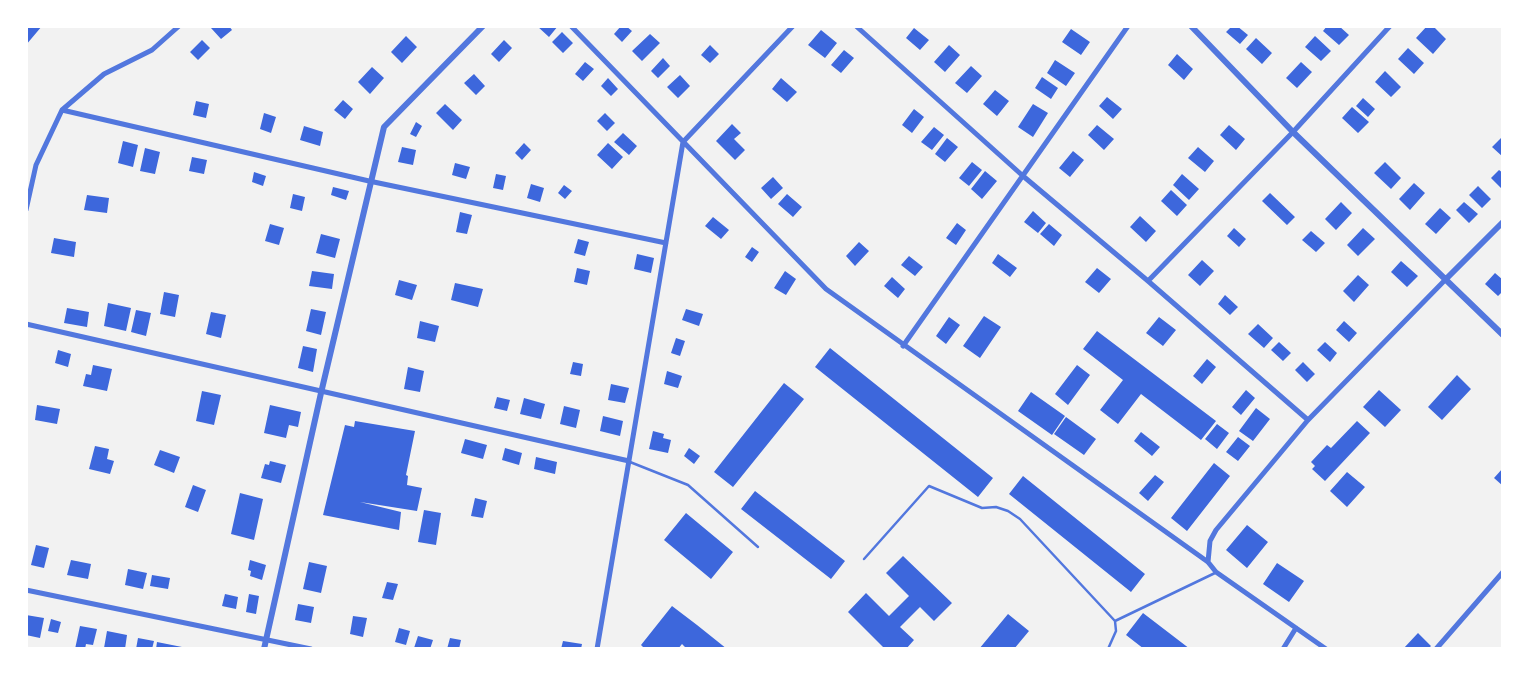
<!DOCTYPE html>
<html>
<head>
<meta charset="utf-8">
<style>
  body { margin:0 }
  #map { position:relative; width:1529px; height:675px; overflow:hidden; background:#f2f2f2; font-family:Mulish,sans-serif }
  canvas { display:block }
  .frame { position:absolute; inset:0; border:28px solid #fff; pointer-events:none }
</style>
</head>
<body>
<div id="map">
<canvas width="1529" height="675"></canvas>
<div class="frame"></div>
</div>
<script>
const ctx = document.querySelector('canvas').getContext('2d');
ctx.lineJoin = 'round';
function fillPath(path, color) {
  ctx.fillStyle = color;
  ctx.fill(path, 'evenodd');
}
function strokePath(path, color, width, dash) {
  ctx.strokeStyle = color;
  ctx.lineWidth = width;
  ctx.lineCap = dash ? 'butt' : 'round';
  ctx.setLineDash(dash || []);
  ctx.stroke(path);
}
fillPath(new Path2D(`
  M26,26h16l-16,19z
  M213,26h16l3,4 -11,9 -10,-11z
  M537,26h21l-9,11z
  M621,26h5l6,5 -10,11 -8,-8z
  M1232,26h5l11,9 -8,9 -14,-12z
  M1327,26h12l10,9 -10,10 -16,-14z
  M1427,26h6l13,13 -13,15 -17,-16z
  M914,28l15,12 -9,10 -14,-12z
  M1071,29l19,13 -9,13 -19,-13z
  M821,30l16,13 -12,15 -17,-13z
  M562,32l11,11 -10,10 -11,-11z
  M650,34l10,9 -18,18 -10,-10z
  M406,36l11,11 -15,16 -11,-11z
  M1315,36l16,15 -10,10 -16,-14z
  M1256,38l16,15 -10,11 -16,-15z
  M202,40l8,8 -12,12 -8,-8z
  M504,40l8,8 -13,14 -8,-8z
  M710,45l9,9 -9,9 -9,-8z
  M949,45l11,10 -15,17 -11,-10z
  M1408,48l16,15 -10,11 -16,-15z
  M844,50l10,8 -13,15 -10,-8z
  M1177,54l16,15 -9,11 -16,-15z
  M663,58l7,8 -12,12 -7,-7z
  M1055,60l20,13 -9,13 -19,-13z
  M585,62l9,7 -11,12 -8,-7z
  M1301,62l11,10 -15,16 -11,-10z
  M971,66l11,10 -15,17 -12,-10z
  M372,67l12,11 -14,16 -12,-12z
  M1385,71l16,16 -10,10 -16,-15z
  M474,74l11,12 -9,9 -12,-12z
  M680,75l10,11 -12,12 -11,-11z
  M1042,77l16,11 -7,11 -16,-11z
  M608,78l10,11 -7,7 -10,-10z
  M781,78l16,14 -10,10 -15,-13z
  M995,90l14,11 -12,15 -14,-12z
  M1107,97l15,12 -9,10 -14,-13z
  M1363,98l12,11 -7,8 -12,-11z
  M343,100l10,9 -8,10 -11,-9z
  M196,101l13,3 -3,14 -13,-3z
  M445,104l17,16 -9,10 -17,-17z
  M1033,104l15,9 -15,24 -15,-10z
  M1352,107l17,15 -11,11 -16,-15z
  M914,109l10,8 -12,16 -10,-8z
  M264,113l12,4 -5,16 -11,-4z
  M605,113l10,10 -8,8 -10,-10z
  M416,122l6,4 -6,11 -6,-3z
  M732,124l9,9 -7,6 11,11 -10,10 -19,-19z
  M1097,125l17,14 -10,11 -16,-15z
  M1229,125l16,14 -9,11 -16,-15z
  M304,126l19,6 -3,14 -20,-6z
  M934,127l10,8 -12,15 -11,-8z
  M623,133l14,13 -8,9 -15,-13z
  M947,138l11,9 -13,15 -10,-8z
  M1501,138l2,2v17l-11,-10z
  M123,141l15,4 -5,22 -15,-4z
  M524,143l7,7 -9,10 -7,-7z
  M608,143l15,14 -11,12 -15,-14z
  M402,147l14,3 -3,15 -15,-3z
  M1198,147l16,14 -9,11 -17,-14z
  M145,148l15,4 -5,22 -15,-3z
  M1073,151l11,9 -14,17 -11,-9z
  M192,157l15,3 -3,14 -15,-3z
  M972,162l10,8 -13,16 -10,-8z
  M1385,162l16,16 -10,11 -17,-16z
  M455,163l15,4 -4,12 -14,-4z
  M1499,170l4,3v17l-12,-12z
  M985,171l12,10 -15,18 -11,-10z
  M254,172l12,4 -3,10 -11,-4z
  M496,174l10,2 -3,14 -10,-2z
  M1182,174l17,15 -10,11 -16,-15z
  M773,177l10,11 -12,11 -10,-11z
  M1414,183l11,10 -15,17 -11,-11z
  M531,184l13,4 -4,14 -13,-4z
  M564,185l8,6 -7,8 -7,-6z
  M1478,186l13,13 -9,9 -13,-13z
  M333,187l16,4 -3,9 -15,-5z
  M1171,190l16,15 -10,11 -16,-15z
  M1270,193l25,24 -8,8 -25,-24z
  M293,194l12,3 -3,14 -12,-3z
  M787,194l15,13 -9,10 -15,-13z
  M87,195l22,3 -2,15 -23,-3z
  M1341,202l11,11 -16,17 -11,-11z
  M1464,202l14,12 -9,9 -13,-13z
  M1440,208l11,10 -15,16 -11,-10z
  M1033,211l13,12 -8,10 -14,-11z
  M460,212l12,3 -5,19 -11,-2z
  M1140,216l16,15 -10,11 -16,-15z
  M713,217l16,13 -8,9 -16,-13z
  M957,223l9,7 -10,15 -10,-7z
  M270,224l14,4 -5,17 -14,-4z
  M1049,224l13,11 -8,11 -14,-12z
  M1234,228l12,11 -7,8 -12,-11z
  M1363,228l12,11 -17,17 -11,-11z
  M1311,231l14,12 -9,9 -14,-12z
  M321,234l19,5 -5,19 -19,-5z
  M54,238l22,4 -2,15 -23,-4z
  M578,239l11,3 -4,14 -11,-3z
  M859,242l10,9 -14,15 -9,-10z
  M752,247l7,5 -7,10 -7,-5z
  M637,254l17,4 -3,15 -17,-4z
  M998,254l19,14 -7,9 -18,-14z
  M909,256l14,11 -8,9 -14,-11z
  M1202,260l12,11 -14,15 -12,-11z
  M1401,261l17,15 -11,11 -16,-15z
  M577,268l13,3 -3,14 -13,-3z
  M1097,268l14,11 -12,14 -14,-11z
  M312,271l22,3 -2,15 -23,-3z
  M785,271l11,8 -10,16 -12,-7z
  M1495,273l8,7v11l-5,5 -13,-12z
  M1358,275l11,10 -15,17 -11,-11z
  M892,277l13,12 -7,9 -14,-12z
  M399,280l18,5 -5,15 -17,-5z
  M455,283l28,6 -5,18 -27,-7z
  M164,292l15,3 -4,22 -15,-3z
  M1225,295l13,12 -8,8 -12,-11z
  M108,303l23,5 -5,23 -22,-5z
  M67,308l22,4 -2,15 -23,-4z
  M311,309l15,3 -5,23 -15,-4z
  M686,309l17,5 -4,12 -17,-6z
  M136,310l15,3 -5,23 -15,-4z
  M211,312l15,3 -5,23 -15,-4z
  M984,316l17,11 -21,31 -17,-12z
  M949,317l11,8 -14,19 -10,-8z
  M1159,317l17,13 -13,16 -17,-13z
  M420,321l19,5 -4,16 -18,-4z
  M1344,321l13,12 -8,9 -13,-12z
  M1258,324l15,14 -9,10 -16,-14z
  M1097,331l119,90 -15,19 -60,-46 -23,30 -18,-14 23,-30 -40,-31z
  M676,338l9,3 -5,15 -9,-3z
  M1279,342l12,11 -8,8 -12,-11z
  M1325,342l12,11 -7,9 -13,-12z
  M303,346l14,3 -4,23 -15,-4z
  M830,348l163,130 -15,19 -163,-130z
  M58,350l13,4 -3,13 -13,-4z
  M1207,359l9,8 -14,17 -9,-8z
  M573,362l10,2 -2,12 -11,-2z
  M1303,362l12,12 -8,8 -12,-12z
  M93,365l19,4 -5,22 -24,-5 3,-12 5,1z
  M1077,365l13,10 -22,30 -13,-11z
  M408,367l16,4 -4,21 -16,-3z
  M667,371l15,5 -4,12 -14,-4z
  M1457,375l14,14 -29,31 -14,-13z
  M784,383l20,16 -71,88 -19,-15z
  M611,384l18,4 -4,15 -17,-3z
  M1246,390l9,8 -14,17 -9,-8z
  M1379,390l22,20 -16,17 -22,-20z
  M202,391l19,4 -7,30 -18,-4z
  M1031,392l34,24 -13,19 -34,-24z
  M497,397l13,3 -3,11 -13,-3z
  M524,398l21,6 -4,15 -21,-5z
  M37,405l23,4 -3,15 -22,-4z
  M270,405l31,7 -3,15 -9,-2 -3,13 -22,-5z
  M564,406l16,4 -4,18 -16,-4z
  M1256,408l14,11 -17,22 -14,-10z
  M603,416l20,5 -3,15 -20,-5z
  M1066,417l30,22 -12,16 -30,-21z
  M355,421l60,10 -9,44 2,1 -1,9 15,3 -5,23 -57,-9 41,10 -2,18 -76,-15 22,-90 9,2z
  M1357,421l13,12 -45,48 -13,-12 3,-3 -4,-4 16,-17 4,3z
  M1217,424l12,9 -12,16 -12,-10z
  M653,431l11,3 -1,4 8,2 -3,13 -19,-4z
  M1141,432l19,15 -8,9 -18,-15z
  M1238,437l12,9 -12,15 -12,-9z
  M465,439l22,6 -4,14 -22,-6z
  M95,446l14,3 -2,10 7,2 -4,13 -21,-5z
  M505,448l17,5 -3,12 -17,-5z
  M689,448l11,8 -6,8 -10,-8z
  M160,450l20,7 -6,16 -20,-8z
  M536,457l21,5 -2,12 -21,-5z
  M270,461l16,4 -5,18 -20,-5 4,-14 4,1z
  M1214,463l16,13 -43,55 -16,-13z
  M1503,468v18l-9,-8z
  M1347,472l18,15 -18,20 -17,-16z
  M1155,475l9,7 -16,19 -9,-8z
  M1023,476l122,98 -14,18 -122,-98z
  M193,485l13,5 -8,22 -13,-5z
  M755,491l90,70 -14,18 -90,-70z
  M240,493l23,6 -9,41 -23,-6z
  M475,498l12,3 -4,17 -12,-2z
  M424,510l17,3 -5,32 -18,-3z
  M686,513l47,39 -22,27 -47,-39z
  M1247,525l21,17 -21,26 -21,-18z
  M36,545l13,3 -5,20 -13,-3z
  M903,556l49,47 -18,18 -14,-14 -20,20 14,13 -8,9h-21l-37,-37 18,-19 23,23 20,-20 -23,-23z
  M71,560l20,4 -3,15 -21,-4z
  M250,560l16,5 -4,15 -12,-4 1,-5 -3,-1z
  M309,562l18,4 -6,27 -18,-4z
  M1277,563l27,18 -15,21 -26,-18z
  M128,569l19,4 -4,16 -18,-4z
  M152,575l18,3 -2,11 -18,-3z
  M387,582l11,2 -5,16 -11,-2z
  M225,594l13,3 -2,12 -14,-3z
  M249,594l10,2 -3,18 -10,-2z
  M298,604l16,3 -3,16 -16,-3z
  M672,606l25,19 30,24h-40l-5,-5 -4,5h-33l-4,-4z
  M1143,613l47,36h-46l-18,-14z
  M1008,614l21,17 -15,18h-35z
  M26,615l18,3 -4,20 -14,-3z
  M353,616l14,2 -4,19 -13,-3z
  M51,619l10,3 -3,11 -10,-2z
  M80,626l17,3 -4,16 -7,-1 -1,5h-10z
  M399,628l11,3 -4,14 -11,-3z
  M107,631l20,4 -2,14 -21,-1z
  M1418,633l13,13 -3,3h-25z
  M418,636l15,4 -3,9 -16,-1z
  M138,638l16,3 -2,8h-16z
  M450,638l11,2 -2,9h-12z
  M563,641l19,3 -1,5h-20z
  M157,642l30,6 -1,1h-30z`), '#3d67dc');
strokePath(new Path2D(`
  M630,462l58,23 70,62
  M864,559l65,-73 53,22 14,-1 12,4 12,8 95,102 1,10 -8,18
  M1115,621l100,-48`), '#5277de', 2.5);
strokePath(new Path2D(`
  M571,26l255,263 382,273 8,10 110,77
  M856,26l167,150 125,105 160,139
  M62,110l307,71 297,62
  M26,210l10,-45 26,-55 42,-36 48,-24 27,-24
  M1148,281l145,-149 97,-106
  M26,324l603,137
  M903,346l225,-320
  M1208,562l2,-21 6,-11 92,-110 139,-142
  M26,590l285,59
  M597,649l86,-507 110,-116
  M1283,649l13,-21
  M1436,649l67,-77`), '#5277de', 5);
strokePath(new Path2D(`
  M1191,26l102,106 210,203
  M1447,278l56,-56
  M264,649l57,-256 63,-266 99,-101`), '#5277de', 6);
</script>
</body>
</html>
